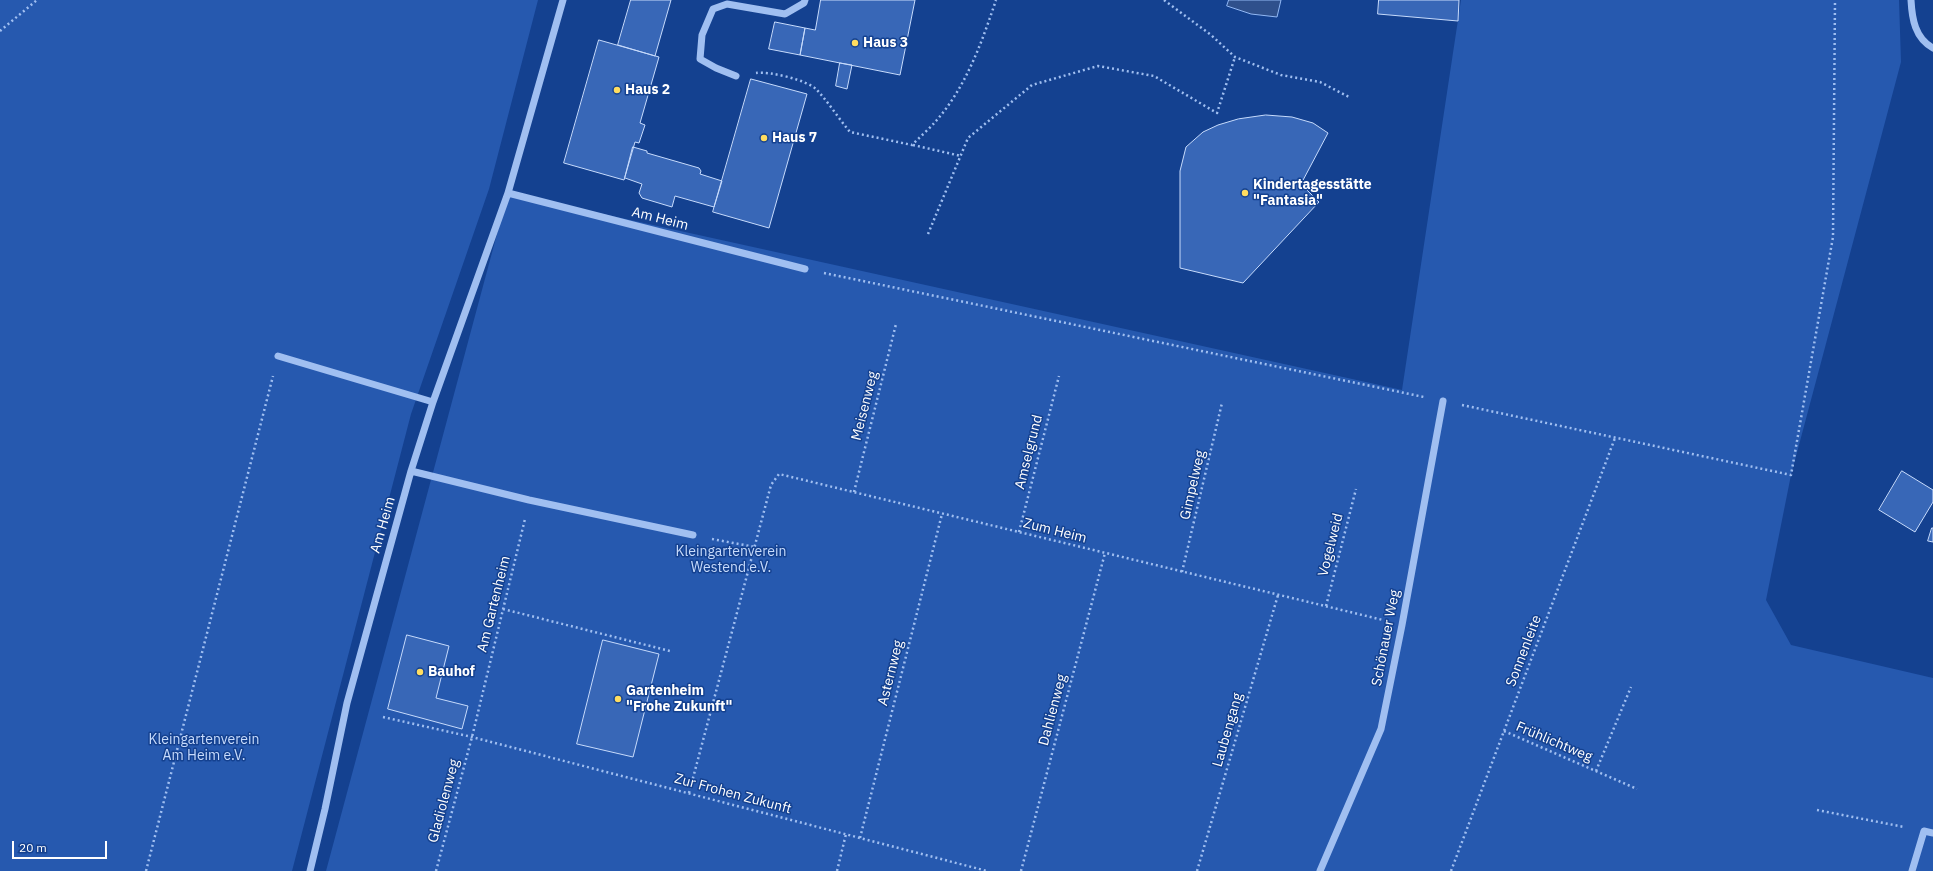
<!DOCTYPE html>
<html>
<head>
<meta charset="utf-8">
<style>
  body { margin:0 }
  #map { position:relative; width:1933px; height:871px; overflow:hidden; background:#144190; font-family:"IBM Plex Sans",sans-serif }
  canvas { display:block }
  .scale { position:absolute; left:12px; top:841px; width:95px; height:18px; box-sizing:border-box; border:2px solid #fff; border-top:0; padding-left:5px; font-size:12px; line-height:14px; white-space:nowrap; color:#fff; -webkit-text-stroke:3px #144190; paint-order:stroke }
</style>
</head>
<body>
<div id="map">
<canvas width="1933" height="871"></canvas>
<div class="scale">20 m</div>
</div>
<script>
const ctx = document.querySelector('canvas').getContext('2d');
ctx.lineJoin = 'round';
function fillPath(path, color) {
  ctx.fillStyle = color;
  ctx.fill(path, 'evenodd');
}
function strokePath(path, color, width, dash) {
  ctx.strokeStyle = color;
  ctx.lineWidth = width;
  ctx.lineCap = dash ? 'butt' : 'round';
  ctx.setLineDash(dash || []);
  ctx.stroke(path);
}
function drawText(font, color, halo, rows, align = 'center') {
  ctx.font = font + ' "IBM Plex Sans",sans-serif';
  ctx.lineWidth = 3;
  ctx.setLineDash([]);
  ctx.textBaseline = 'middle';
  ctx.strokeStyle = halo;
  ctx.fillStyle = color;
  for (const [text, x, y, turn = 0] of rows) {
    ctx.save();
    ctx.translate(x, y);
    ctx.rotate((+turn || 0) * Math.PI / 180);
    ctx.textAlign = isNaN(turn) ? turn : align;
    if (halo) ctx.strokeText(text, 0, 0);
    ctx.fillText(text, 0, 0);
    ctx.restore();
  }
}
fillPath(new Path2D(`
  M0,0h538l-49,189 -78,225 -119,457h-292z
  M1461,0h438l2,62 -110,413 -25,125 25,45 142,33v193h-1607l182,-678 894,197z`), '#2659af');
const water = new Path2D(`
  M1229,0h52l-4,17 -26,-3 -24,-8z`);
fillPath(water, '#2f508c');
strokePath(water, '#92b8f4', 1);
const building = new Path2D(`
  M631,0h40l-16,56 -37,-11z
  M821,0h94l-15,75 -100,-20 5,-27 10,2z
  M1379,0h80l-1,21 -80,-7z
  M775,22l30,6 -5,27 -31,-6z
  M599,40l60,17 -19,66 5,2 -6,18 -4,-1 -11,38 -60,-17z
  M840,63l12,2 -5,24 -11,-3z
  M751,79l56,15 -38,134 -56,-16z
  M1266,115l26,2 21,6 15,10 -27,51 18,18 -76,81 -63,-15v-97l6,-24 17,-15 15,-7 20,-6z
  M633,147l14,4v2l52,15 2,3 -1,3 22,7 -8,26 -39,-11 -3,11 -30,-9 -3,-5 3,-9 -17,-6z
  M1902,471l31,19v12l-18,30 -36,-22z
  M1932,528h1v14l-5,-1z
  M407,635l42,11 -13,52 32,8 -6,23 -74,-20z
  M603,640l56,14 -26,103 -56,-13z`);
fillPath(building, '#3867b7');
strokePath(building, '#c7dbfc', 1);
strokePath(new Path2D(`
  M1164,0l47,35 24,22 46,18 39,7 29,15
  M0,31l37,-31
  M756,73c13,-2 52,7 61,17 12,13 22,29 33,42l62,13c8,-8 17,-16 24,-24 30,-34 46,-79 60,-121
  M913,145l48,11
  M928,234l40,-96 64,-53 66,-19 56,10 63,37 18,-56
  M824,273l600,124
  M1462,405l329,70 42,-238 2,-237
  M854,492l42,-168
  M1019,532l40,-156
  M712,539l43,8
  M1182,572l40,-169
  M1326,606l30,-117
  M503,609l167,42
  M383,717l89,20 515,134
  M1504,731l133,58
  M1596,771l35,-84
  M689,793l82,-308 8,-11 604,146
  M1817,810l87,17
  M860,838l82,-324
  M146,871l127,-495
  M436,871l36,-134 53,-218
  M837,871l9,-37
  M1021,871l84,-318
  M1197,871l81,-276
  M1451,871l164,-433`), '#a0bff1', 2.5, [2, 3]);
strokePath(new Path2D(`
  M1911,0c1,19 4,38 22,48
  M736,76l-20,-8 -16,-9 2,-24 11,-26 14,-5 58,10 19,-11 1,-3
  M508,193l297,76
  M278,356l155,46
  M411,471l118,29 164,35
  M310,871l15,-62 22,-106 64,-232 22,-69 75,-209 55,-193
  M1320,871l61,-142 21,-104 41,-224
  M1912,871l12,-40 9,2`), '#a0bff1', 7);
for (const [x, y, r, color] of [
  [855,43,4,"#ffdd60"],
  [617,90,4,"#ffdd60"],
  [764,138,4,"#ffdd60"],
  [1245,193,4,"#ffdd60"],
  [420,672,4,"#ffdd60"],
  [618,699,4,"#ffdd60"]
]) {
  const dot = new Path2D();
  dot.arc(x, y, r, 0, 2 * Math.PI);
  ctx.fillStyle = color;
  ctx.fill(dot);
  strokePath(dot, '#144190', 1.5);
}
drawText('bold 14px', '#fff', '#144190', [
  ["Haus 3",863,43],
  ["Haus 2",625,90],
  ["Haus 7",772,138],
  ["Kindertagesstätte",1253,185],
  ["\"Fantasia\"",1253,201],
  ["Bauhof",428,672],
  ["Gartenheim",626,691],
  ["\"Frohe Zukunft\"",626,707]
], 'left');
drawText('14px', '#fff', '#144190', [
  ["Am Heim",660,219,14],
  ["Meisenweg",865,406,-76],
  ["Amselgrund",1029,452,-76],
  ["Gimpelweg",1193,485,-77],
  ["Am Heim",383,525,-74],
  ["Zum Heim",1055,531,14],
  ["Vogelweid",1331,545,-76],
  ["Am Gartenheim",494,604,-76],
  ["Schönauer Weg",1386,638,-79],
  ["Sonnenleite",1524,651,-69],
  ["Asternweg",891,673,-76],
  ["Dahlienweg",1053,710,-75],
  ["Laubengang",1228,730,-74],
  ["Frühlichtweg",1554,742,23],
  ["Zur Frohen Zukunft",733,794,15],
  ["Gladiolenweg",444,801,-75]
]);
drawText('14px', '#c7dbfc', '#144190', [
  ["Kleingartenverein",731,552],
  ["Westend e.V.",731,568],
  ["Kleingartenverein",204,740],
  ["Am Heim e.V.",204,756]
]);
</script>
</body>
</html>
